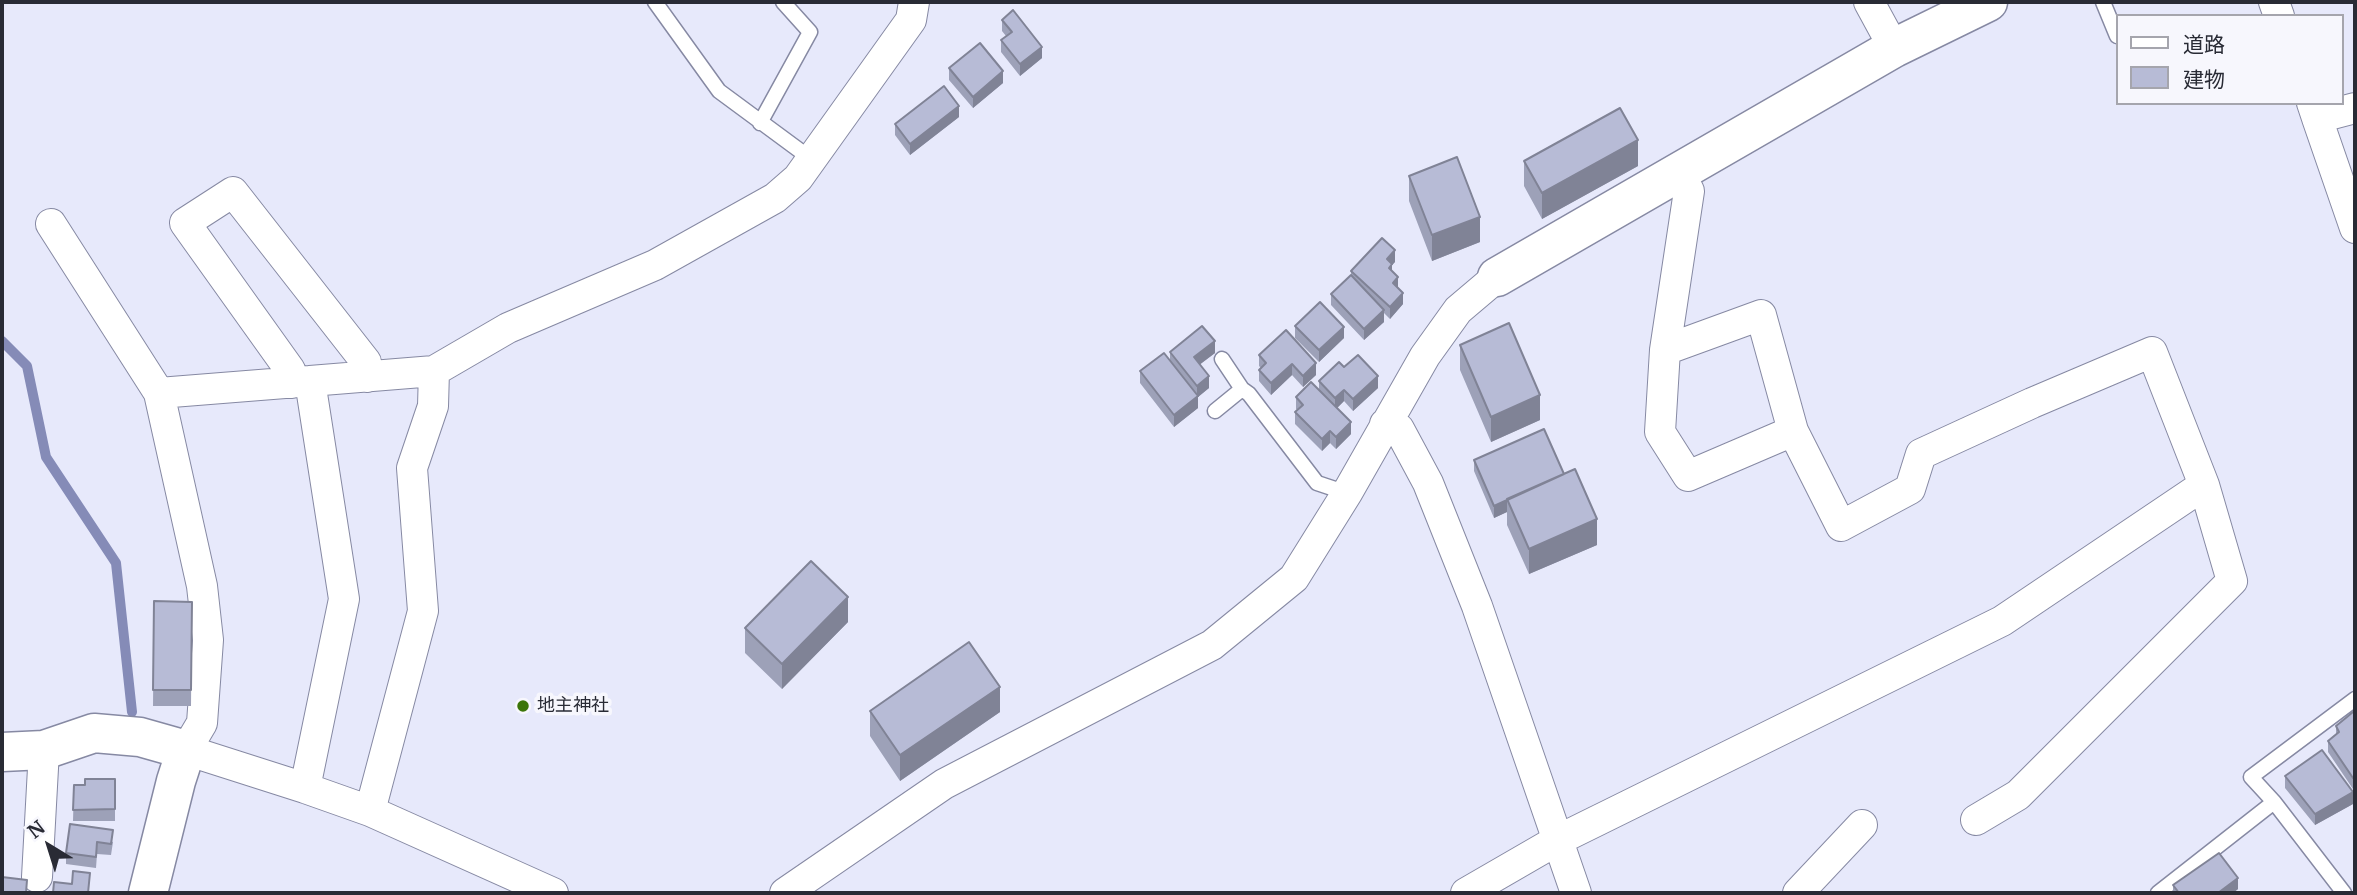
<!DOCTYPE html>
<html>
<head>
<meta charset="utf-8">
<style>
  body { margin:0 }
  #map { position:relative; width:2357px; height:895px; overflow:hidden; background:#e7e9fb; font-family:Merriweather,"Noto Sans JP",serif }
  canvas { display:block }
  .frame { position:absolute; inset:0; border:4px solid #292b35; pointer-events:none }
  .legend { position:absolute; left:2116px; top:14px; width:228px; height:91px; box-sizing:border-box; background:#f7f7fd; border:2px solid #a5a5ad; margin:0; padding:9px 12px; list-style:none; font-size:21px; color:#292b35 }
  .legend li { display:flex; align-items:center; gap:14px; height:35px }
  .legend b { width:35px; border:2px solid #a5a5ad }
  .north { position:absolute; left:14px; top:811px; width:70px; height:70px; -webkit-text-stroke:5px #f7f7fd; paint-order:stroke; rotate:322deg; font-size:19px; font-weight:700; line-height:28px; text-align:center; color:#292b35 }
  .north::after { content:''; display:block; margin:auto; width:24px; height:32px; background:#292b35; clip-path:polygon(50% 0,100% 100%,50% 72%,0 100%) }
</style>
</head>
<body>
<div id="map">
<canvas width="2357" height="895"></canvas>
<div class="frame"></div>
<ul class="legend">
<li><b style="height:9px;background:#fff"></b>道路</li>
<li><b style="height:19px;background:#b7bbd6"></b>建物</li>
</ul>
<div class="north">N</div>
</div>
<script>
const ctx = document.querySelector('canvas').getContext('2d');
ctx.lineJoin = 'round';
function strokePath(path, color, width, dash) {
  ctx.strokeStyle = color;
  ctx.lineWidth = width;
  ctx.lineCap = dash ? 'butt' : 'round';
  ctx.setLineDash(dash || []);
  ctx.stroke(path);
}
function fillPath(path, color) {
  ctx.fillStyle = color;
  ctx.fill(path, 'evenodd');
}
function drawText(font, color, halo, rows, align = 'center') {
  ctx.font = font + ' Merriweather,"Noto Sans JP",serif';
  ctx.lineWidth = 7;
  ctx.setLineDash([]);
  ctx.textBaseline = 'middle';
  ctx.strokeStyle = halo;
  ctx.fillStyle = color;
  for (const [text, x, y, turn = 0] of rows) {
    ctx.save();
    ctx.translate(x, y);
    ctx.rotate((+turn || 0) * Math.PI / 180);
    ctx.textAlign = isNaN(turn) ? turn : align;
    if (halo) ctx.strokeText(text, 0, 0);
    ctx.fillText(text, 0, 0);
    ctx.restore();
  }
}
strokePath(new Path2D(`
  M2,341l25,25 19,91 70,106 16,149`), '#858bb7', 10);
const lane = new Path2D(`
  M655,2l64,89 84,62 10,4
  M2103,2l14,34
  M760,123l50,-91 -27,-30
  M1222,359l20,30 7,5 68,89 30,10
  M1215,411l27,-22
  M2158,893l116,-91
  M2344,893l-70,-91 -23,-25 104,-78`);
const street = new Path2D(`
  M1869,2l25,46
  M2274,2l5,14
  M2312,103l5,15 38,-10
  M2317,118l38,110
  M1679,172l10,19 -24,159 -5,82 28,44 105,-45
  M51,224l108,169 43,193 6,54 -6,83 -16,27 119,38 65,23 183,82
  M1665,350l96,-35 32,116 48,95 69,-37 11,-35 111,-51 120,-51 52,133 28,96 -214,214 -42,25
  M434,371l74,-43 147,-63 120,-67 23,-20 113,-158 3,-18
  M310,381l124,-10 -1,35 -21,62 11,143 -53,200
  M291,383l-1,-13 -105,-147 48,-31 133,170 1,15
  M159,393l151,-12 34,218 -39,189
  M1385,424l14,5 29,54 49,123 99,287
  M37,877l7,-127
  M785,893l159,-109 268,-139 82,-67 53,-85 78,-137 33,-46 39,-33
  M1466,893l90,-52 446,-220 202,-136
  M1798,893l64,-68`);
const secondary = new Path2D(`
  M1497,277l397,-229 94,-46
  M2,752l42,-2 50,-17 46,4 46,13 -10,31 -28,112`);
strokePath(lane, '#8689a3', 17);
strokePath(street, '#8689a3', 32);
strokePath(secondary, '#8689a3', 41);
strokePath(lane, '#fff', 14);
strokePath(street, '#fff', 30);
strokePath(secondary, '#fff', 38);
fillPath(new Path2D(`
  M1002,20l40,38 -22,18 -19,-24v-12l5,-4 -4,-5z
  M949,68l54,15 -30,25 -24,-28z
  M959,117l-49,38 -15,-20v-11z
  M1524,161l114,5 -96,53 -18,-33z
  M1409,176l71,66 -48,19 -23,-60z
  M1395,262l-3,3v6l11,33 -13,15 -6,-6v9l-20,18 -33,-35v-11l20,-18v-5z
  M1295,326l49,12 -25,24 -24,-24z
  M1286,330l30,45 -13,12 -11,-12 -21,20 -12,-14v-11l2,-2 -2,-2v-11z
  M1460,345l80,75 -49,22 -31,-72z
  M1170,352l45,1 -15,11 9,24 -11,9v11l-24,19 -34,-44v-12l30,-11z
  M1344,367l34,21 -25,23 -9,-10 -7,7 14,26 -15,15 -6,-6 -8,8 -27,-27v-12l2,-2 -1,-1v-12l23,-8v-8z
  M1474,460l90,14 33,71 -68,29 -22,-49v-13l-13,6 -20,-47z
  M154,601l38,1 -1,104h-38z
  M848,622l-66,67 -37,-36v-25z
  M870,711l130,1 -100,69 -30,-45z
  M2355,713v75l-2,1 -25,-37v-11l8,-7v-8z
  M2285,776l68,28 -38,21 -30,-37z
  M115,779v42h-42l1,-36h11z
  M70,824l43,18 -2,13 -14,-1 -1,14 -30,-4v-11z
  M2173,885l65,4 -5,4h-60z`), '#9da1b8');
fillPath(new Path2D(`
  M1042,47v11l-22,18v-12z
  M1003,71v12l-30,25v-11z
  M959,106v11l-49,38v-11z
  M1638,140v26l-96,53v-26z
  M1480,217v25l-48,19v-26z
  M1395,250v12l-3,3v11l-3,3 -2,-20z
  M1398,277v11l-5,-5z
  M1403,293v11l-13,15v-12z
  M1384,310v12l-20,18v-11z
  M1344,327v11l-25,24v-12z
  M1215,341v12l-21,16v-12z
  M1316,363v12l-13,12v-11z
  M1292,364v11l-21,20v-12z
  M1209,376v12l-11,9v11l-24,19v-12l23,-18v-11z
  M1378,376v12l-25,23v-12z
  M1344,390v11l-9,9v-12z
  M1540,395v25l-49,22v-25z
  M1351,422v12l-15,15v-12z
  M1330,431v12l-8,8v-12z
  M1507,500v12l-13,6v-12z
  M1597,519v26l-68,29v-25z
  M848,597v25l-66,67v-25z
  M1000,687v25l-100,69v-26z
  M2355,776v12l-2,1v-11z
  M2353,792v12l-38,21v-11z
  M2238,878v11l-5,4h-15z`), '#808396');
const building = new Path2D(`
  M1013,10l29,37 -22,17 -19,-24 11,-8 -10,-12z
  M980,43l23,28 -30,26 -24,-29z
  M944,86l15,20 -49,38 -15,-20z
  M1620,108l18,32 -96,53 -18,-32z
  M1457,157l23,60 -48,18 -23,-59z
  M1382,238l13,12 -8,9 5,5 -3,4 9,9 -5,6 10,10 -13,14 -39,-36z
  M1351,275l33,35 -20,19 -33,-35z
  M1320,302l24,25 -25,23 -24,-24z
  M1509,323l31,72 -49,22 -31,-72z
  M1202,326l13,15 -21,16 15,19 -12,10 -27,-34z
  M1286,330l30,33 -13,13 -11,-12 -21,19 -12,-13 7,-7 -7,-8z
  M1164,353l34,43 -24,19 -34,-44z
  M1358,355l20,21 -25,23 -9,-9 -9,8 -16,-17 20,-19 5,5z
  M1311,382l40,40 -15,15 -6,-6 -8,8 -27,-27 8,-7 -7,-8z
  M1544,429l20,45 -70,32 -20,-46z
  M1575,469l22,50 -68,30 -22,-50z
  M811,561l37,36 -66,67 -37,-36z
  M154,601l38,1 -1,88h-38z
  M969,642l31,45 -100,68 -30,-44z
  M2353,712l2,1v63l-2,2 -25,-37 11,-9 -3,-6z
  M2322,750l31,42 -38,22 -30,-38z
  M85,779h30v30l-42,1 1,-25h11z
  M70,824l43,6 -2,14 -14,-2 -1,15 -30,-4z
  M2219,853l19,25 -20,15h-39l-6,-8z
  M73,871l17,2 -2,20h-35l1,-11 18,2z
  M2,877l25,3 -1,13h-24z`);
fillPath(building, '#b7bbd6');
strokePath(building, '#808396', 2);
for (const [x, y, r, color] of [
  [523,706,7,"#3b7509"]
]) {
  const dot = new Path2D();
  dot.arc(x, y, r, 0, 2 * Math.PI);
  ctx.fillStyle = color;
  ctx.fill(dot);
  strokePath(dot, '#f7f7fd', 2.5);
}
drawText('18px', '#292b35', '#f7f7fd', [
  ["地主神社",537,706]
], 'left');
</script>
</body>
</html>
